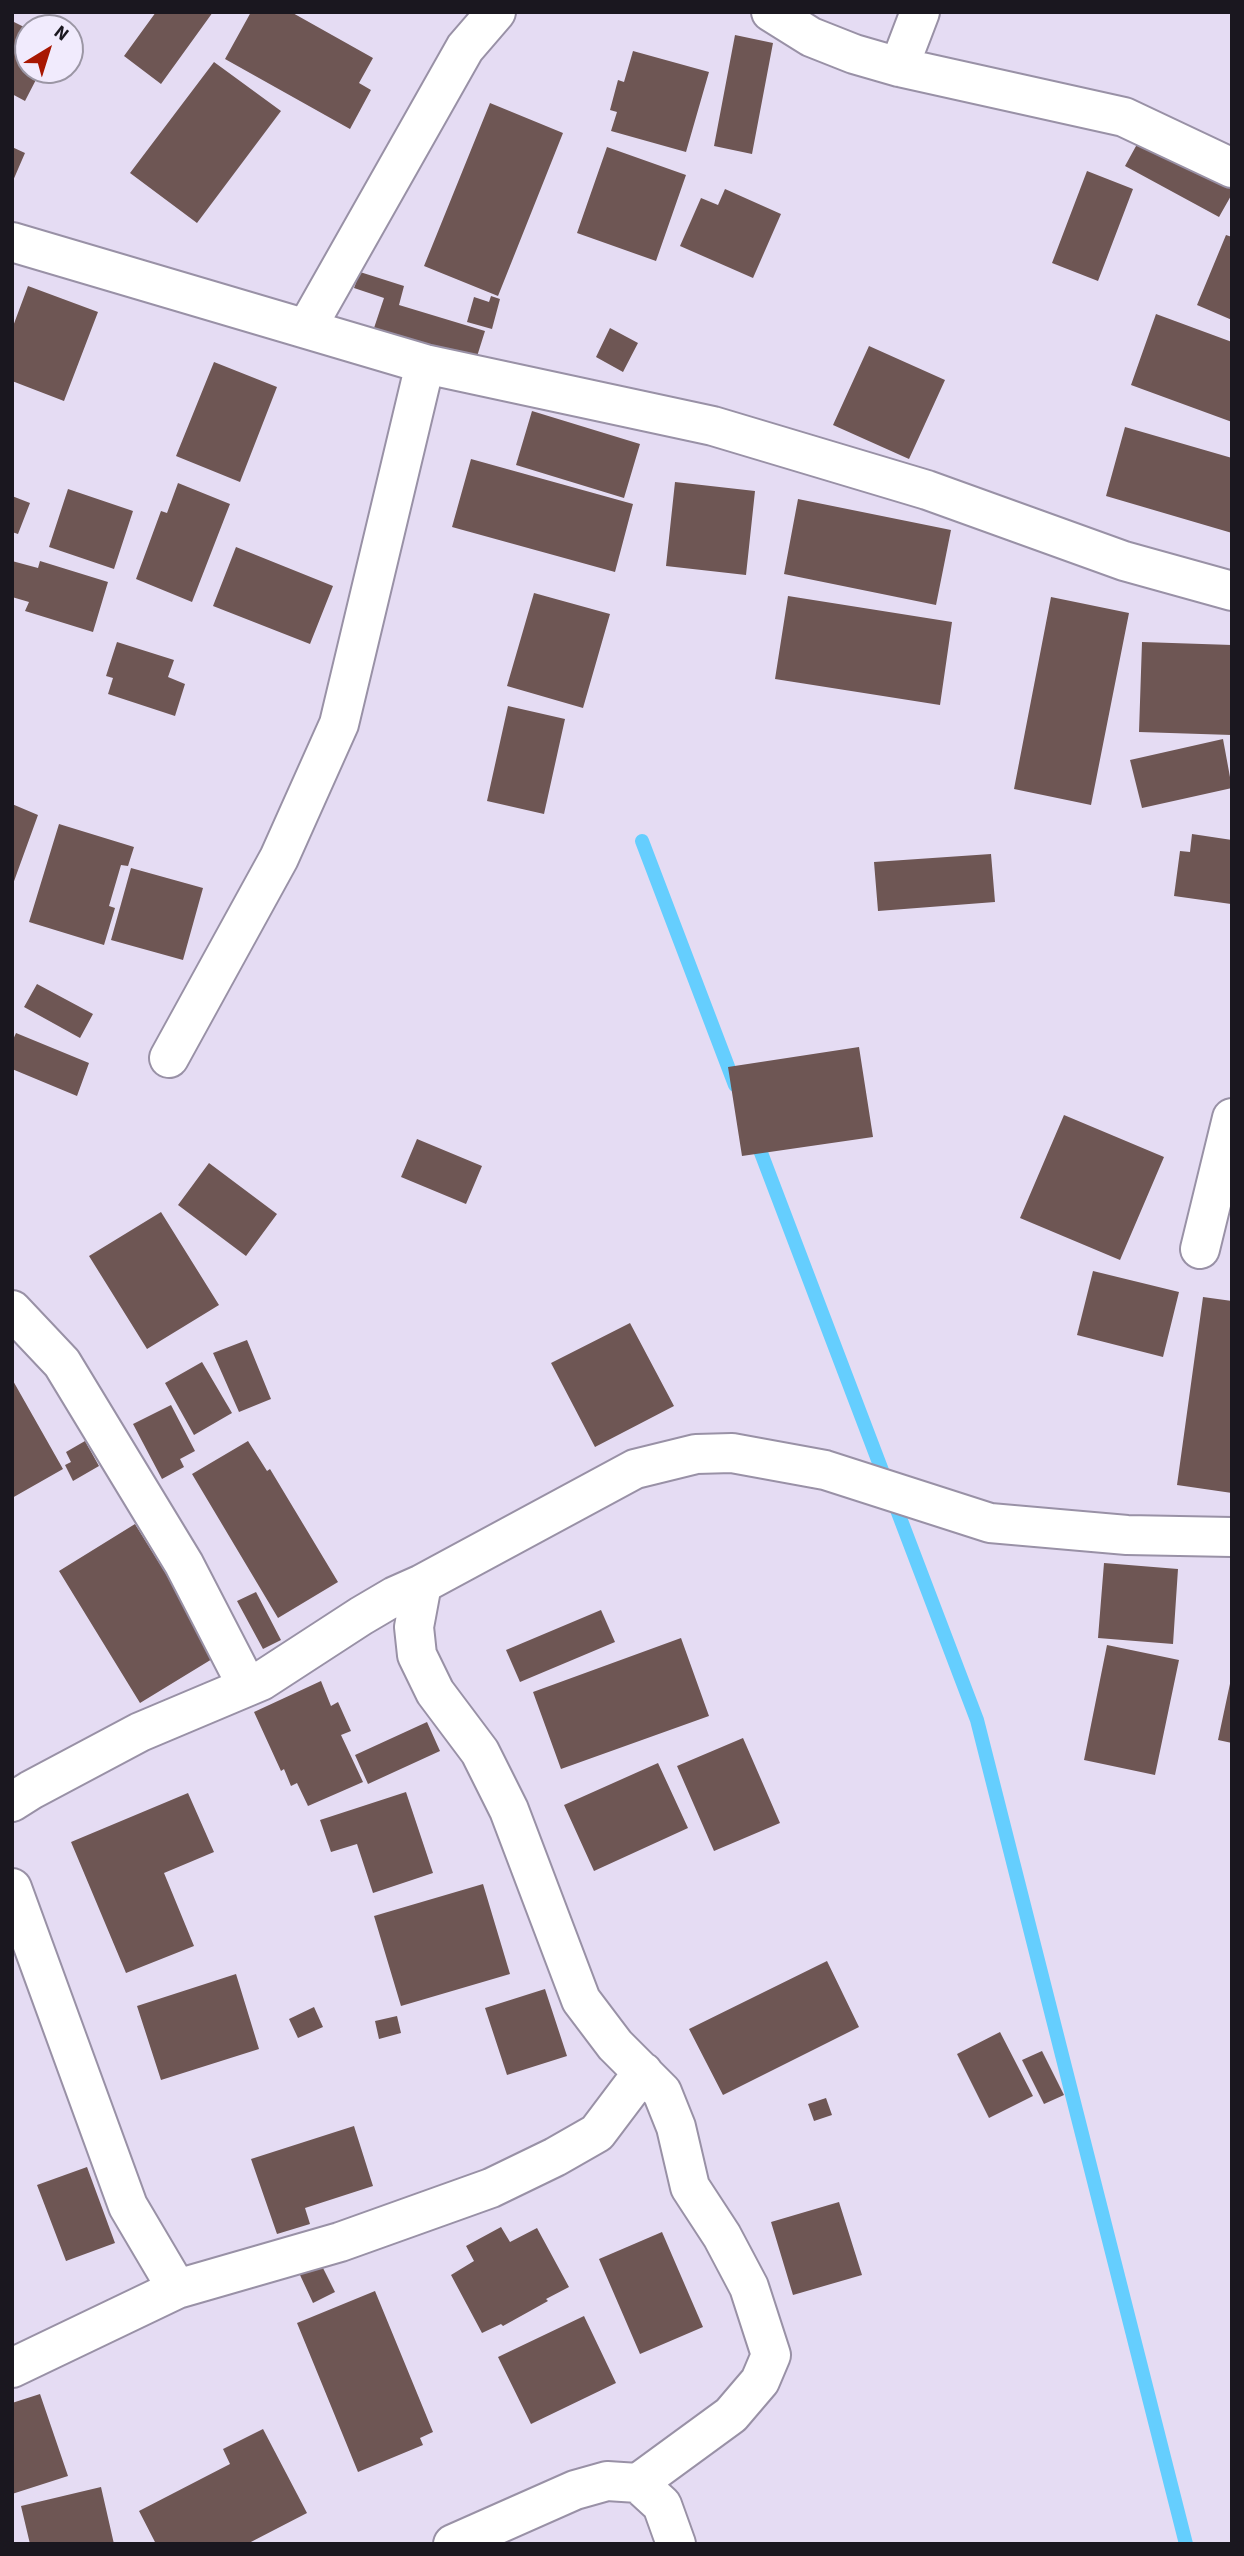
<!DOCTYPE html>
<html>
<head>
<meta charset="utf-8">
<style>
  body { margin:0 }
  #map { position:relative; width:1244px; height:2556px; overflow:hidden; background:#e5dcf3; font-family:"Source Sans 3",sans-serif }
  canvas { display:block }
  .frame { position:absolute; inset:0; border:14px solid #1a171f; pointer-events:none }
  .north { position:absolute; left:14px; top:14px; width:70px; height:70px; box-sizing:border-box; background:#f1ebfd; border:2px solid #9b96a4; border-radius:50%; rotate:38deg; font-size:19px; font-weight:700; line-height:28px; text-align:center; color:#1a171f }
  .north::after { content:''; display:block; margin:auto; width:24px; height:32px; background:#a81702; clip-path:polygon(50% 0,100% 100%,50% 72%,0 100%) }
</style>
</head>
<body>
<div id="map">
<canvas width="1244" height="2556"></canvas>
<div class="frame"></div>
<div class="north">N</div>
</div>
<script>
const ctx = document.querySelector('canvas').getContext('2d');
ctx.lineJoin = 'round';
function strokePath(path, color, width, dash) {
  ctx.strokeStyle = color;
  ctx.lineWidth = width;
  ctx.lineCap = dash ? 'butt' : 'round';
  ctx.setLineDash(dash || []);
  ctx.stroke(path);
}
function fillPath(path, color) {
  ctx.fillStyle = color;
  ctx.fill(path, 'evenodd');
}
strokePath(new Path2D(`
  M642,841l93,244
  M755,1137l222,583 209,824`), '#65cefe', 14);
fillPath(new Path2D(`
  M156,12h57l-52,72 -37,-28z
  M251,12h40l82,46 -14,25 12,7 -21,39 -125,-70z
  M12,21l16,8v41h13l-16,31 -13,-7z
  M735,35l38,8 -21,111 -38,-8z
  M633,51l76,21 -23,80 -75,-21 6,-19 -7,-2 8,-30 6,2z
  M214,62l67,49 -84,112 -67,-50z
  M490,103l73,30 -65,163 -74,-30z
  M1141,137l91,50v7l-13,23 -94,-51z
  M12,147l13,6 -13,30z
  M607,147l79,28 -30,86 -79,-28z
  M1087,171l46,18 -35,92 -46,-18z
  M725,189l56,25 -28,64 -73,-32 21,-48 17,7z
  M1226,235l6,2v83l-35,-15z
  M360,272l44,14 -5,19 86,26 -11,35 -102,-32 12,-36 -30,-10z
  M28,286l70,26 -34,89 -52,-20v-52z
  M491,296l9,3 -8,30 -25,-7 7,-25 15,5z
  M1156,314l76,28v80l-101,-37z
  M610,328l28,15 -15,29 -27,-15z
  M869,346l76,34 -36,79 -76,-34z
  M214,362l63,25 -37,95 -64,-26z
  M532,411l108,33 -16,54 -108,-33z
  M1125,427l107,31v75l-126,-37z
  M471,459l162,45 -18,68 -163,-45z
  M675,482l80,9 -9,84 -80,-9z
  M178,483l52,21 -38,98 -56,-23 25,-68 6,2z
  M68,489l65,22 -19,58 -65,-22z
  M12,496l18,7 -12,31 -6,-2z
  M798,499l153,31 -15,75 -152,-31z
  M236,547l97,39 -23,58 -97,-38z
  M12,561l26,7 2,-7 68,21 -15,50 -68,-21 4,-9 -17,-5z
  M534,593l76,21 -27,94 -76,-22z
  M788,596l164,26 -12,83 -165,-26z
  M1051,597l78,16 -38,192 -77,-16z
  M117,642l57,18 -6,17 17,7 -10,32 -67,-22 5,-16 -7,-2z
  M1142,642l90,3v90l-93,-3z
  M508,706l57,13 -21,95 -57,-13z
  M1223,739l9,49 -90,20 -12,-48z
  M12,804l26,11 -25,69 -1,-1z
  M59,824l75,23 -6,19 -7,-1 -12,41 6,2 -11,37 -75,-23z
  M1192,834l40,6 -1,64 -57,-8 6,-45 10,1z
  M991,854l4,48 -117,9 -4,-49z
  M131,868l72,20 -20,72 -72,-20z
  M37,984l56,30 -13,24 -56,-31z
  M16,1033l73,30 -12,33 -65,-27v-27z
  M859,1047l14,90 -131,19 -14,-89z
  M1064,1115l100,42 -44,103 -100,-42z
  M417,1139l65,27 -16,38 -65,-27z
  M209,1163l68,51 -31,42 -68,-51z
  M161,1212l58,93 -72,44 -58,-93z
  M1093,1271l86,21 -16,65 -86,-22z
  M1203,1297l29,4v192l-55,-8z
  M630,1323l44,83 -79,41 -44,-84z
  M247,1340l24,59 -32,13 -26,-59z
  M202,1362l30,51 -38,22 -29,-52z
  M12,1379l51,90 -51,29z
  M171,1405l24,46 -15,8 4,8 -22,12 -29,-55z
  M85,1441l14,25 -26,15 -8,-16 6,-3 -5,-10z
  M248,1441l19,30 3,-2 68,113 -60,36 -86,-144z
  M135,1524l82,132 -77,47 -81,-132z
  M1104,1563l74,6 -5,75 -75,-6z
  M256,1592l25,48 -18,9 -26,-48z
  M601,1610l14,32 -95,40 -14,-32z
  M681,1638l28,78 -148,53 -28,-77z
  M1107,1645l72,15 -24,115 -71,-15z
  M1231,1679h1v64l-14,-3z
  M321,1681l10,25 7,-4 13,29 -10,4 22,47 -55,24 -11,-23 -6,3 -7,-17 -3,2 -27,-59z
  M427,1722l13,29 -72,33 -13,-29z
  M743,1738l37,85 -66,28 -37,-85z
  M658,1763l30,65 -94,43 -30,-66z
  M406,1792l27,81 -60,20 -16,-49 -26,8 -11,-32z
  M188,1793l26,59 -50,21 30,73 -68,27 -55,-131z
  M483,1884l27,90 -109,32 -27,-90z
  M827,1961l32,66 -136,68 -34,-66z
  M236,1974l23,75 -98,31 -24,-74z
  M545,1989l22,67 -60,19 -22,-67z
  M314,2007l9,20 -25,11 -9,-19z
  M397,2016l4,17 -22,6 -4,-18z
  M1000,2032l33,64 -44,22 -32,-64z
  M1042,2051l22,44 -20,9 -22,-44z
  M826,2098l6,17 -18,6 -6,-17z
  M354,2126l19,60 -68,22 5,16 -33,10 -26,-75z
  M87,2167l28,76 -49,18 -29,-76z
  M839,2202l23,73 -69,20 -22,-73z
  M501,2227l9,15 27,-14 32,59 -23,12 2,2 -45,25 -2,-2 -19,9 -31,-58 23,-14 -8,-15z
  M662,2232l41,95 -63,27 -41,-95z
  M321,2264l14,28 -22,11 -13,-28z
  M375,2291l58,141 -13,6 3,7 -65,27 -61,-149z
  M584,2316l32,67 -85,41 -33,-67z
  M40,2394l28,82 -56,18v-91z
  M263,2429l44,84 -60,31h-91l-17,-33 91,-47 -7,-15z
  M101,2487l13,57h-84l-9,-38z`), '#6e5654');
const street = new Path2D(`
  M771,12l40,25 43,17 45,13 225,50 108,51
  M899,67l21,-55
  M12,242l413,122 288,62 214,64 197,71 108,30
  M306,329l159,-281 31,-36
  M169,1058l110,-200 60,-134 86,-360
  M1200,1249l32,-131
  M12,1310l50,53 122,201 63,122
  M422,1584l-8,43 3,28 18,37 45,60 29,58 72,190 34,45 47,47 14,35 14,60 32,49 27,51 22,68 -11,26 -29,34 -93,68
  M12,1802l19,-12 109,-58 121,-51 100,-65 34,-20 27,-12 213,-115 61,-15 36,-1 93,17 165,53 137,12 105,2
  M12,1888l116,318 49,83
  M12,2368l165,-79 163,-47 151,-54 64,-31 42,-24 46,-61
  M453,2544l122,-54 32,-9 31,2 24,22 14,39`);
strokePath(street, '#9991a6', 42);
strokePath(street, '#fff', 38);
</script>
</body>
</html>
